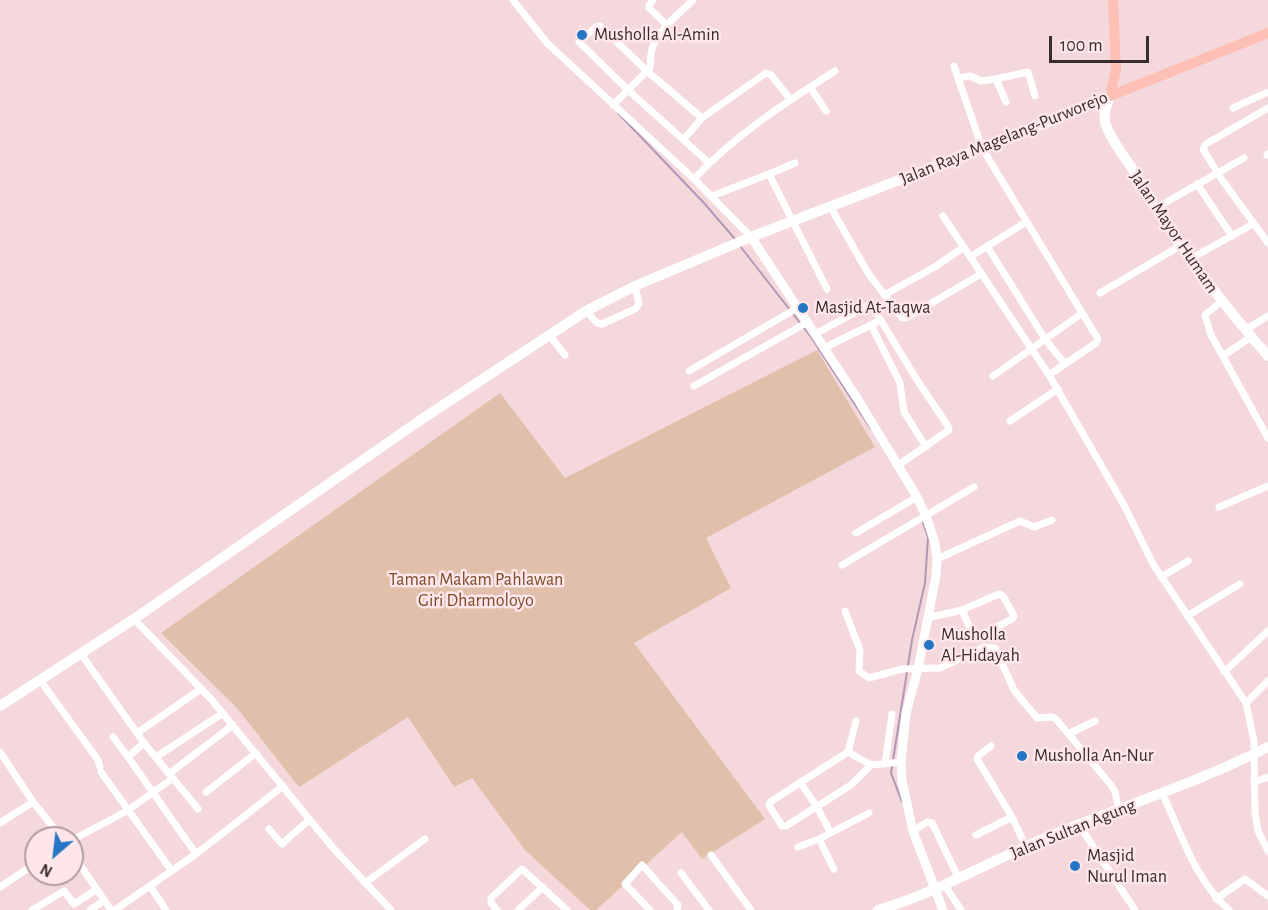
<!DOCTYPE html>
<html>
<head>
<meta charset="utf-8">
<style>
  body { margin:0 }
  #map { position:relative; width:1268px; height:910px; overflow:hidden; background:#f5d8dc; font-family:"Alegreya Sans",sans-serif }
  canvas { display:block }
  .north { position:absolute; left:24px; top:826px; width:60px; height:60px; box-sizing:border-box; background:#ffe6ea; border:2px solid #af9c9f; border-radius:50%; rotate:208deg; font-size:16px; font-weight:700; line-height:24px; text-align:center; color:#372c2e }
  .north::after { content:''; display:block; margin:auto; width:21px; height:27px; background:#2577c6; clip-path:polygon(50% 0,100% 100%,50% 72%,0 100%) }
  .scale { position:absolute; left:1049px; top:36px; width:100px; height:27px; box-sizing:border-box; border:3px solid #372c2e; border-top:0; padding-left:8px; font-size:18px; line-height:21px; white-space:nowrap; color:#372c2e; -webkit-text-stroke:4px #ffe6ea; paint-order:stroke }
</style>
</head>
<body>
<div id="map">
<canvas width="1268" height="910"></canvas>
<div class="north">N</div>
<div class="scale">100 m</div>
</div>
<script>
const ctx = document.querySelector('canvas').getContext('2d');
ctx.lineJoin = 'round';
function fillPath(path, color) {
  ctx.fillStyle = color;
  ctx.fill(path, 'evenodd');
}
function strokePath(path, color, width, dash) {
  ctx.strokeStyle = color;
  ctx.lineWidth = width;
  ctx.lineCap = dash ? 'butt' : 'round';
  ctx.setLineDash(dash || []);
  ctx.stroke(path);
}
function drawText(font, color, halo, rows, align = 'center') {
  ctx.font = font + ' "Alegreya Sans",sans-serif';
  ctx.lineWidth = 5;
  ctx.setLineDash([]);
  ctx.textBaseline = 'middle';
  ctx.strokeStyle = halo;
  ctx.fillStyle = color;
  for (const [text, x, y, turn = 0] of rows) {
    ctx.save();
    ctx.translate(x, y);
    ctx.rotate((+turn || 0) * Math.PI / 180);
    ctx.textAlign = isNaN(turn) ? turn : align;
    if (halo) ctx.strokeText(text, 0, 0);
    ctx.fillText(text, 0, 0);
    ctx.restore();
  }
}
fillPath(new Path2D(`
  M817,350l58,97 -169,91 25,50 -97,55 131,176 -63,40 -20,-27 -86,78h-6l-65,-60 -53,-72 -18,9 -46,-70 -109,70 -62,-79 -76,-75 339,-240 65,85z`), '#e0c0ab');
strokePath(new Path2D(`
  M618,113l86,90 31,36
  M740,246l71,91 60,92
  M902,802l-11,-29 21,-133 13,-57 3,-46 -6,-17`), '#b297b6', 2);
strokePath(new Path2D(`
  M513,0l34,43 147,136 57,58
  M653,0l-4,5v3l18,17
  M954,66l28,82 116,191 -2,4 -47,32 75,130 29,59 93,139 8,38 1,72 3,18 10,20
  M958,78l12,-2 11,5 15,-2 10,23
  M996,79l32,-7 7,24
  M810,87l16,24
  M613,105l37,-37c1,-6 0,-13 2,-19 6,-20 27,-35 41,-49
  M1233,108l35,-16
  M1268,108l-62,36 -3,5 17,28 48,66
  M702,118l-55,-47 -47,-45 -4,1 -17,15 49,48 81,73
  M684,139l18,-21 64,-45 5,2 19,24
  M1267,155l1,-1
  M769,174l26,-11
  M694,179c41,-44 91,-76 141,-108
  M1197,184l35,52
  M712,196l57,-22 58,115
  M831,208l37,65 34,45h4l75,-44
  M1156,208l88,-50
  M943,216l106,159
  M987,246l58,93 20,25
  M970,257l56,-35
  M1190,259l63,-35
  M1100,293l80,-47
  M884,295l49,-27 31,-21
  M1221,302l-14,11 -2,3 6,19 57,103
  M586,311l11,12 5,1 33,-15 4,-5 -4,-18
  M871,325l29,58 4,29 22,35
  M1245,330l23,-14
  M815,334l56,-30 46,76 31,46 1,4 -3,2 -49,34
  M549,335l16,20
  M824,348l57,-28
  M1223,356l28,-19
  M689,371l110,-64
  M993,376l88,-62
  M694,386l114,-64
  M1010,421l48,-32
  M1219,507l49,-21
  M856,533l61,-36
  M937,559l83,-38 14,6 18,-7
  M842,565l132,-78
  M1161,577l27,-16
  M845,611l15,39 -1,21 10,7 33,-9 38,-1 45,-21 10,1 19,42 23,28 15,-1 4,2 55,66 4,7 4,18
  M1187,616l53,-32
  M927,618l35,-8 11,25 4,2 35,-18 2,-3 -11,-20 -4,-2 -37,16
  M134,619l77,80 122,149 58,62
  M81,654l63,89 -16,14 68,97
  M1224,672l44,-41
  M40,680l58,80 2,7
  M1246,703l22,-22
  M137,733l64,-44
  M1068,734l27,-13
  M113,737l15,20
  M144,743l54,66
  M991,746l-13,10 -1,3 35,58 14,30
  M0,752l33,50 29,36
  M848,752l8,-31
  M156,757l67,-44
  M885,764l7,-50
  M871,765l-23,-13 -78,50 -1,3 13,21h4l65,-41 20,-20 30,-3
  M101,772l70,98
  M170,773l63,-48
  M800,782l17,25 13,25
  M1254,782l14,-5
  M206,792l50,-39
  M1163,795c19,40 32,85 66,115
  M0,823l33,-21
  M1079,825l56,85
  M269,829l13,15 27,-24
  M913,831l14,-9 5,1 27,56
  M976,835l36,-18
  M819,839l15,30
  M72,840l55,-29 46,-33
  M798,847l21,-8 50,-26
  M72,853l39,57
  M711,855l40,55
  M681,873l28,37
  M365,883l60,-44
  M944,884l17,26
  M150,886l16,24
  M0,887l36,-24
  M1216,899l29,-20 23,17
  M32,910l32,-19 10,13 22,-14
  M90,910l14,-9
  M115,910l81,-56 87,-68
  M497,910l-6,-7v-5l31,-29 45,41
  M518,910l25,-23
  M650,910l-25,-26 17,-19 36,40 -1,5`), '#fff', 7);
strokePath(new Path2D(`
  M751,237l106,161 60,99 9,19 9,27 2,16 -1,17 -18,93 -12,44 -5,49 1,19 11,50 30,79`), '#fff', 9);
strokePath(new Path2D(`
  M1110,96c-3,8 -7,17 -5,26 5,17 19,34 28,48 39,67 84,128 135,186
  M0,706l134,-87 285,-198 167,-110 49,-25 116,-49 268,-103 91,-38
  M878,910c58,-17 111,-48 167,-72 74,-31 151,-54 223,-91`), '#fff', 10);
strokePath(new Path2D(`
  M1110,96l158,-63
  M1110,96l6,-26 -3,-70`), '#febfb4', 10);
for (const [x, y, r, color] of [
  [582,35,6,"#2577c6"],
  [803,308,6,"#2577c6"],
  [929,645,6,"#2577c6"],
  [1022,756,6,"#2577c6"],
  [1075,866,6,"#2577c6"]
]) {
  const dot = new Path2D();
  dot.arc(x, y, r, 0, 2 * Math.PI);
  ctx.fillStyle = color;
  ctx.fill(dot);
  strokePath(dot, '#ffe6ea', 2);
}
drawText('18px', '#372c2e', '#ffe6ea', [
  ["Musholla Al-Amin",594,35],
  ["Masjid At-Taqwa",815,308],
  ["Musholla",941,635],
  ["Al-Hidayah",941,656],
  ["Musholla An-Nur",1034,756],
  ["Masjid",1087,856],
  ["Nurul Iman",1087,877]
], 'left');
drawText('18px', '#372c2e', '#ffe6ea', [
  ["Jalan Raya Magelang-Purworejo",1004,138,-22],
  ["Jalan Mayor Humam",1174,232,56],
  ["Jalan Sultan Agung",1073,829,-22]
]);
drawText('18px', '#7c4a26', '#ffe6ea', [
  ["Taman Makam Pahlawan",476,580],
  ["Giri Dharmoloyo",476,601]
]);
</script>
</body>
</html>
